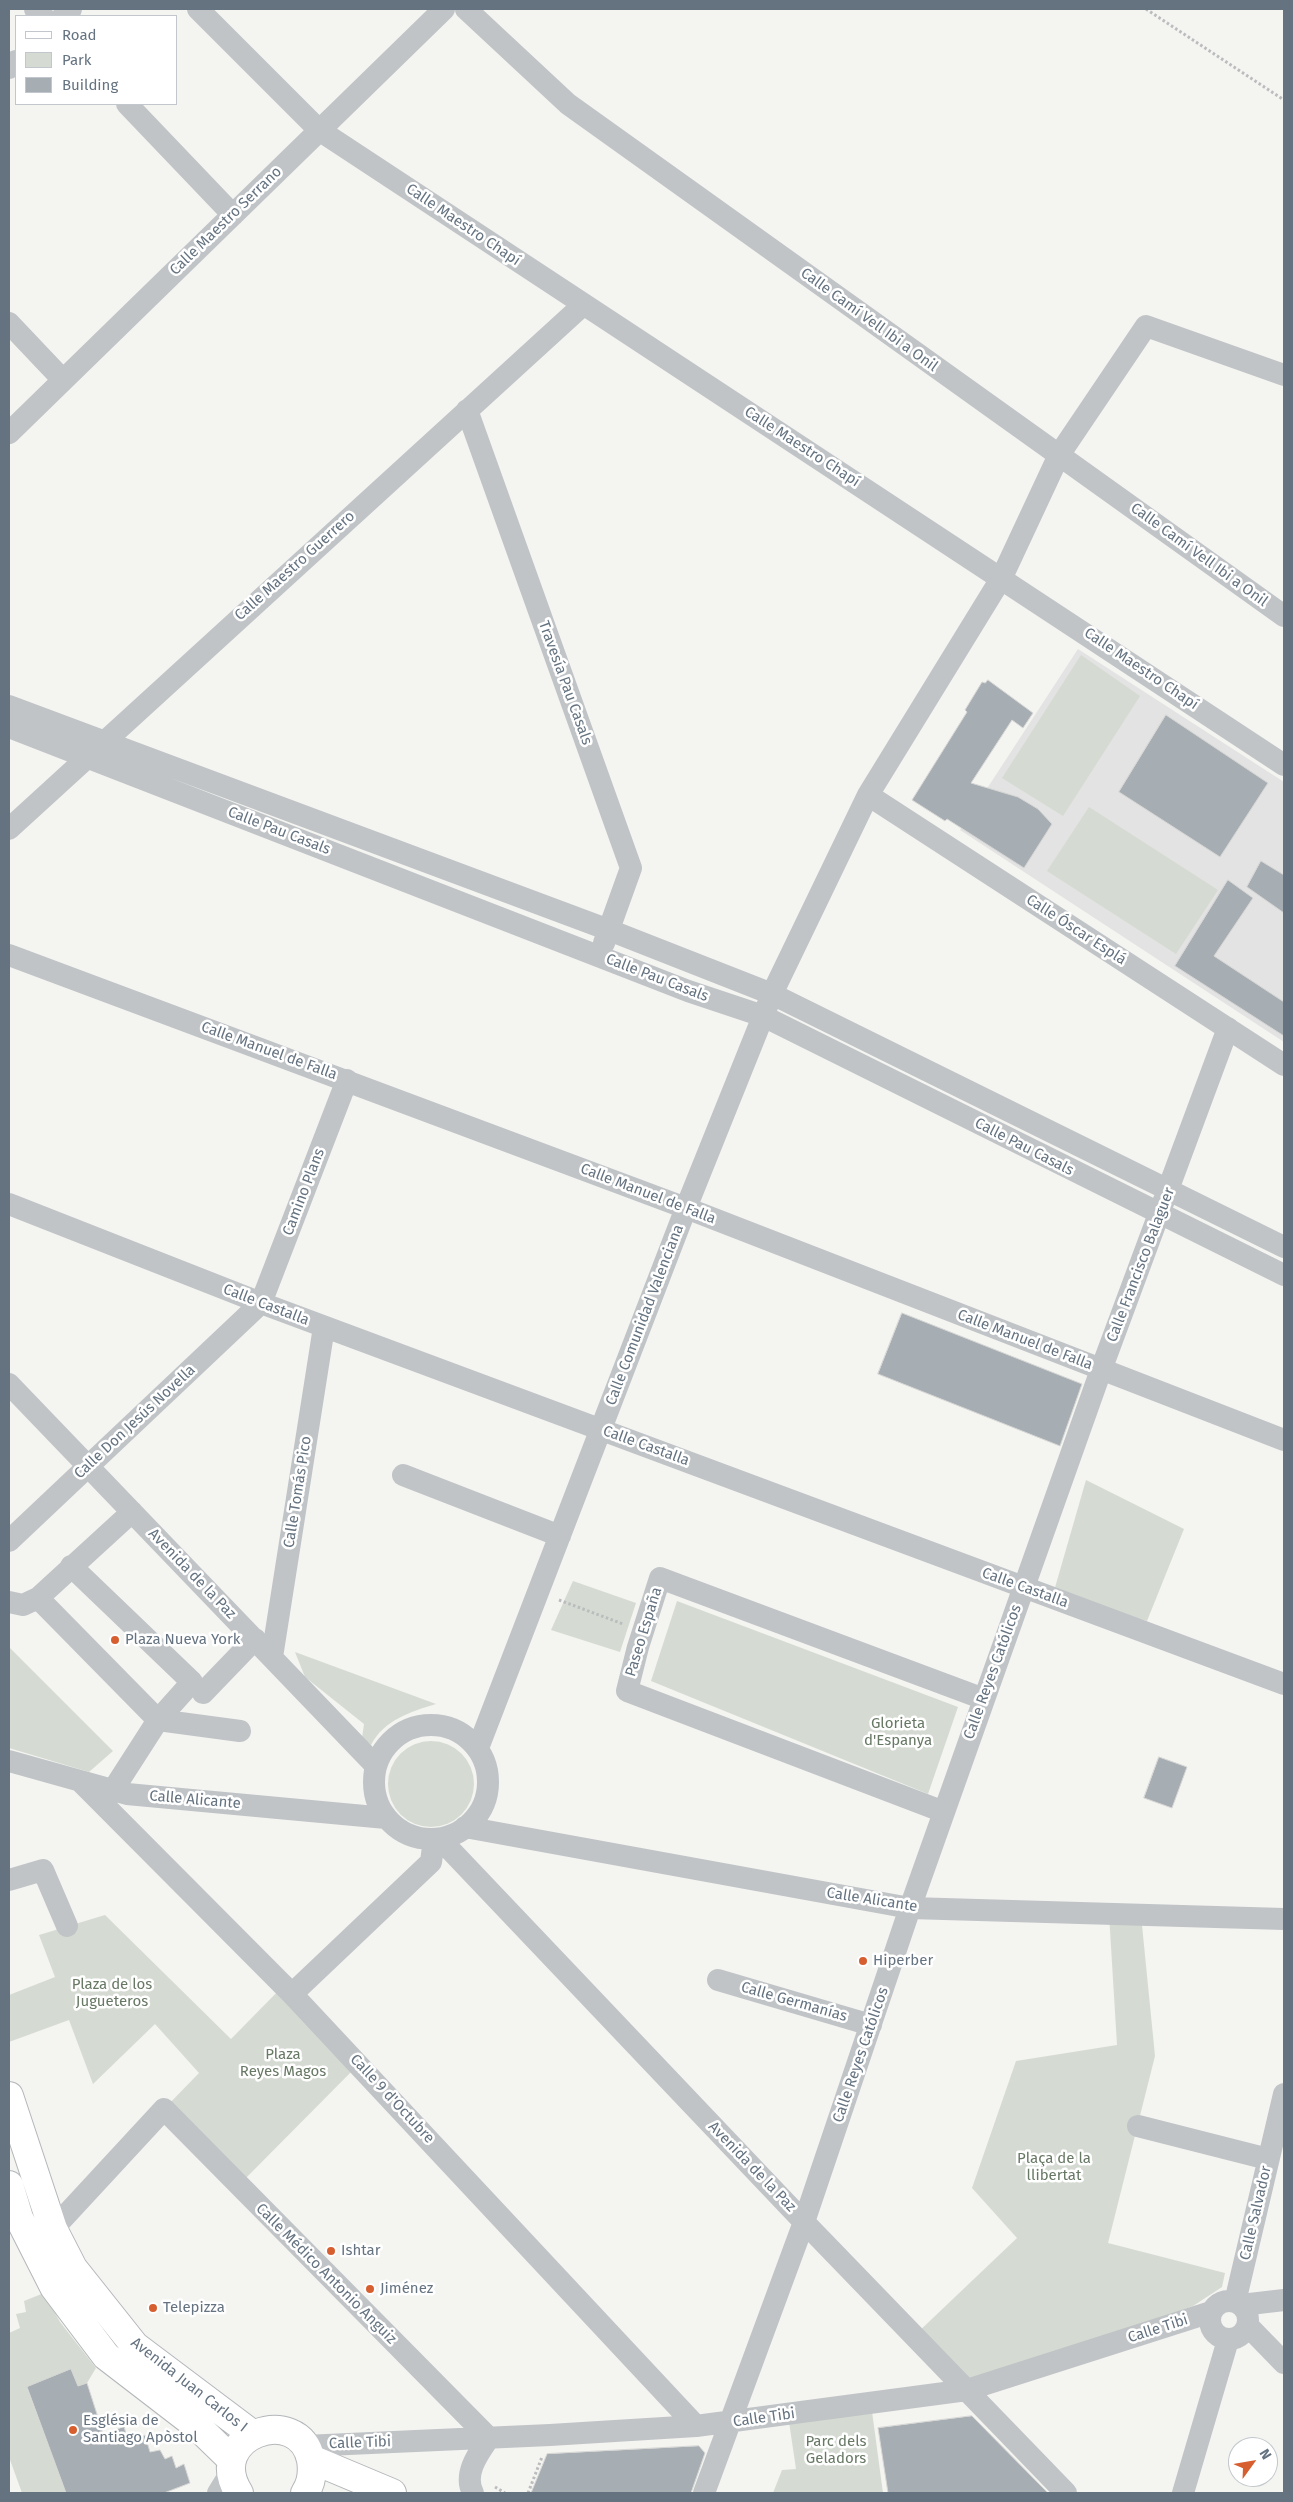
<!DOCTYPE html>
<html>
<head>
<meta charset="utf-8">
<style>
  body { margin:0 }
  #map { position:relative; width:1293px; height:2502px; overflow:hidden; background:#f4f4f1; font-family:"Fira Sans",sans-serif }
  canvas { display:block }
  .frame { position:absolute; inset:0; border:10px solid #657380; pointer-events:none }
  .legend { position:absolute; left:15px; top:15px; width:162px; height:90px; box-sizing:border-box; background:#fff; border:1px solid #c1c7cc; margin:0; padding:6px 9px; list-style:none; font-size:15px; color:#657380 }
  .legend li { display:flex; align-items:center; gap:10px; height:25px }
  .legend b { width:25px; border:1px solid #c1c7cc }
  .north { position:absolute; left:1228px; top:2437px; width:50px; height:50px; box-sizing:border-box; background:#fff; border:1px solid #c1c7cc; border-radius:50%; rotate:58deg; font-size:14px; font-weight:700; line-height:20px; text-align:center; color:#657380 }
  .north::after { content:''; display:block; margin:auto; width:18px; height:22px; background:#d65e2f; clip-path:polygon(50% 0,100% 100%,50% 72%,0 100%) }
</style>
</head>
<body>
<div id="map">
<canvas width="1293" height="2502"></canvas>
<div class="frame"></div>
<ul class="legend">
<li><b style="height:6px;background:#fff"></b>Road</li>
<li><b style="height:14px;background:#d5dbd2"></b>Park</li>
<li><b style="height:14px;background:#a7aeb3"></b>Building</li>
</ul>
<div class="north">N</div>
</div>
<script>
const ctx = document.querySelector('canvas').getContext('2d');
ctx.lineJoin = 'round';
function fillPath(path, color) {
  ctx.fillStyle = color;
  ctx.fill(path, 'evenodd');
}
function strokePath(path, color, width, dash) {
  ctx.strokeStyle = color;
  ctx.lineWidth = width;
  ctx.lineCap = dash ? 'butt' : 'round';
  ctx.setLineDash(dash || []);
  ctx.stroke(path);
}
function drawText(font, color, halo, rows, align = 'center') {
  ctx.font = font + ' "Fira Sans",sans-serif';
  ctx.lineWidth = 5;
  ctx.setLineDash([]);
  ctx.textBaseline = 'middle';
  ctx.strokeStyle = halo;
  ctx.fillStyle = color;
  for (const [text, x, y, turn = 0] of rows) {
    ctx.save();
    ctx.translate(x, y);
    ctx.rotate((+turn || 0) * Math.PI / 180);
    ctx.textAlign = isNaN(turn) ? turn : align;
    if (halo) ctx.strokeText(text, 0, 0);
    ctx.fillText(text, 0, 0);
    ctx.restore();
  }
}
fillPath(new Path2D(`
  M1078,649l206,133v260l-324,-212z`), '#e2e3e2');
fillPath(new Path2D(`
  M1081,655l59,41 -77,120 -61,-38z
  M1089,807l129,83 -42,64 -129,-83z
  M1086,1480l98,49 -37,92 -95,-23z
  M573,1581l63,22 -16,49 -69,-22z
  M677,1601l281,106 -30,87 -277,-113z
  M9,1647l104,104 -24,21 -80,-24z
  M295,1652l141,52c-26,8 -52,16 -65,41l-9,-7 2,-14 -59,-47z
  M388 1784a43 43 0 1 1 86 0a43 43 0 1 1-86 0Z
  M1109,1914l32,1 14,141 -47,187 117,30 -3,14 -29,19 -226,84 -53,-54 103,-98 -45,-50 44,-127 101,-16z
  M105,1915l126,124 53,-54 75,79 -120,121 -75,-76 35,-36 -44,-49 -62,60 -24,-64 -60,22v-47l46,-18 -16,-42z
  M44,2293l16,29 36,46 -9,15 -9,3 -7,-17 -44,19 39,105h-44l-13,-36v-124l11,-5 -4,-14 10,-2 -2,-11z
  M871,2404l12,89h-110l9,-23 14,-1 -8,-54z`), '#d5dbd2');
const building = new Path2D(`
  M988,680l45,33 -10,15 -11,-8 -41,63 47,14 20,12 14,15 -28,44 -77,-49 -2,2 -33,-21 55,-88 -2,-2 17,-28 3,1z
  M1166,715l102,68 -48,74 -101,-65z
  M1261,861l23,14v38l-37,-26z
  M1228,880l25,18 -39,58 70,46v34l-109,-70z
  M902,1313l180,71 -22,62 -182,-72z
  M1159,1757l28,10 -15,41 -28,-10z
  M71,2369l7,17 9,-3 17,53 20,-10 4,16 17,-7 5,17 10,-2 5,9 7,-3 4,12 8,-4 6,19 -26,10h-98l-39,-106z
  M972,2416l76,77h-160l-10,-65z
  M699,2446l6,7 -14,40h-160l16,-39z`);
fillPath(building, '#a7aeb3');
strokePath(building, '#d6d6d4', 1);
const major = new Path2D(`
  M9,2096l44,133 20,39 62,78 117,88
  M9,2185l10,33 35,69 52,69 91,70 35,34
  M311,2459l81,34
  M239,2493c-36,-57 60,-91 72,-33 2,12 0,24 -6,33`);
strokePath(major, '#b3b7ba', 30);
strokePath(new Path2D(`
  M1146,9l138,91
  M559,1600l64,24
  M495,2487l10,6
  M528,2493l14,-36`), '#babcbe', 3, [2.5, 2.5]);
strokePath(new Path2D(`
  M35,9l8,7
  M198,9l121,121 965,635
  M466,9l102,95 716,512
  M63,16l8,-7
  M9,68l7,-7
  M127,104l106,111
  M9,323l54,57
  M467,410l164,458 -27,75
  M9,433l435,-424
  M9,706l600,224 163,64 512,253
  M9,727l679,264 75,25 521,259
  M868,795l416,270
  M9,829l574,-524
  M9,955l677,253 598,232
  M9,1204l252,99 1023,381
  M9,1384l366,381
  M403,1475l157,61
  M9,1541l252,-238 86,-223
  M71,1566l121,116 -34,38 -45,70
  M38,1598l120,122 82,11
  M9,1602l14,3 15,-7 94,-86
  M272,1657l52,-330
  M203,1693l52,-54
  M374 1782a57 57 0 1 1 114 0a57 57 0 1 1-114 0Z
  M478,1748l208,-540 86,-214 96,-199 134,-218 57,-122 87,-129 138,49
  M9,1761l118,33 259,24
  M80,1781l212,213 404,432
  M944,1812l-317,-121 11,-44 22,-69 324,121
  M465,1827l445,81 374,11
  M440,1839l364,383 262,271
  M9,1880l34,-10 24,56
  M718,1980l153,45
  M292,1994l139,-132 3,-23
  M1138,2126l130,33
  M53,2229l111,-120 325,329c-11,16 -26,36 -16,55
  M1210 2320a19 19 0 1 1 38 0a19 19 0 1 1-38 0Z
  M1235,2302l49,-208
  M1241,2305l43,-5
  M1248,2326l36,37
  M304,2446l246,-11 146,-9 271,-36 244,-78
  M218,2493l13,-21
  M704,2493l100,-271 106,-314 191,-538 127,-342
  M1183,2493l45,-153`), '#c0c4c7', 22);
strokePath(major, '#fff', 28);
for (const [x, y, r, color] of [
  [115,1640,5,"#d65e2f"],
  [863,1961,5,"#d65e2f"],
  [331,2251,5,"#d65e2f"],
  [370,2289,5,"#d65e2f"],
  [153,2308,5,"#d65e2f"],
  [73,2430,5,"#d65e2f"]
]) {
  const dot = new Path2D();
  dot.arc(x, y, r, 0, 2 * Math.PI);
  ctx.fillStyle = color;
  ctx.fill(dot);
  strokePath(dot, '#fff', 2);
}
drawText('15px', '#657380', '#fff', [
  ["Calle Maestro Serrano",226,221,-44],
  ["Calle Maestro Chapí",463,225,34],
  ["Calle Camí Vell Ibi a Onil",869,320,36],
  ["Calle Maestro Chapí",802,447,33],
  ["Calle Camí Vell Ibi a Onil",1199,555,36],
  ["Calle Maestro Guerrero",295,566,-42],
  ["Calle Maestro Chapí",1141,669,34],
  ["Travesía Pau Casals",565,683,70],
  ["Calle Pau Casals",279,831,21],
  ["Calle Óscar Esplá",1076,930,33],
  ["Calle Pau Casals",657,978,21],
  ["Calle Manuel de Falla",269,1051,20],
  ["Calle Pau Casals",1024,1147,27],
  ["Camino Plans",304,1192,-69],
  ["Calle Manuel de Falla",648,1194,21],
  ["Calle Francisco Balaguer",1141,1265,-69],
  ["Calle Castalla",266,1305,21],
  ["Calle Comunidad Valenciana",645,1315,-69],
  ["Calle Manuel de Falla",1025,1340,21],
  ["Calle Don Jesús Novella",135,1422,-43],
  ["Calle Castalla",646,1446,20],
  ["Calle Tomás Pico",298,1492,-81],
  ["Avenida de la Paz",192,1574,46],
  ["Calle Castalla",1025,1588,20],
  ["Paseo España",644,1632,-73],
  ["Calle Reyes Católicos",993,1672,-70],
  ["Calle Alicante",195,1800,5],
  ["Calle Alicante",872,1900,9],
  ["Calle Germanías",794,2002,16],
  ["Calle Reyes Católicos",861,2055,-71],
  ["Calle 9 d'Octubre",392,2099,47],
  ["Avenida de la Paz",752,2167,46],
  ["Calle Salvador",1256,2213,-77],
  ["Calle Médico Antonio Anguiz",326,2274,45],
  ["Calle Tibi",1158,2329,-18],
  ["Avenida Juan Carlos I",189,2385,38],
  ["Calle Tibi",764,2418,-8],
  ["Calle Tibi",360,2443,-2]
]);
drawText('15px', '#657380', '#fff', [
  ["Plaza Nueva York",125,1640],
  ["Hiperber",873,1961],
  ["Ishtar",341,2251],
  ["Jiménez",380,2289],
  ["Telepizza",163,2308],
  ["Església de",83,2421],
  ["Santiago Apòstol",83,2438]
], 'left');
drawText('15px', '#677864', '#fff', [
  ["Glorieta",898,1724],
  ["d'Espanya",898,1741],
  ["Plaza de los",112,1985],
  ["Jugueteros",112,2002],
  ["Plaza",283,2055],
  ["Reyes Magos",283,2072],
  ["Plaça de la",1054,2159],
  ["llibertat",1054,2176],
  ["Parc dels",836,2442],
  ["Geladors",836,2459]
]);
</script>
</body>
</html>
